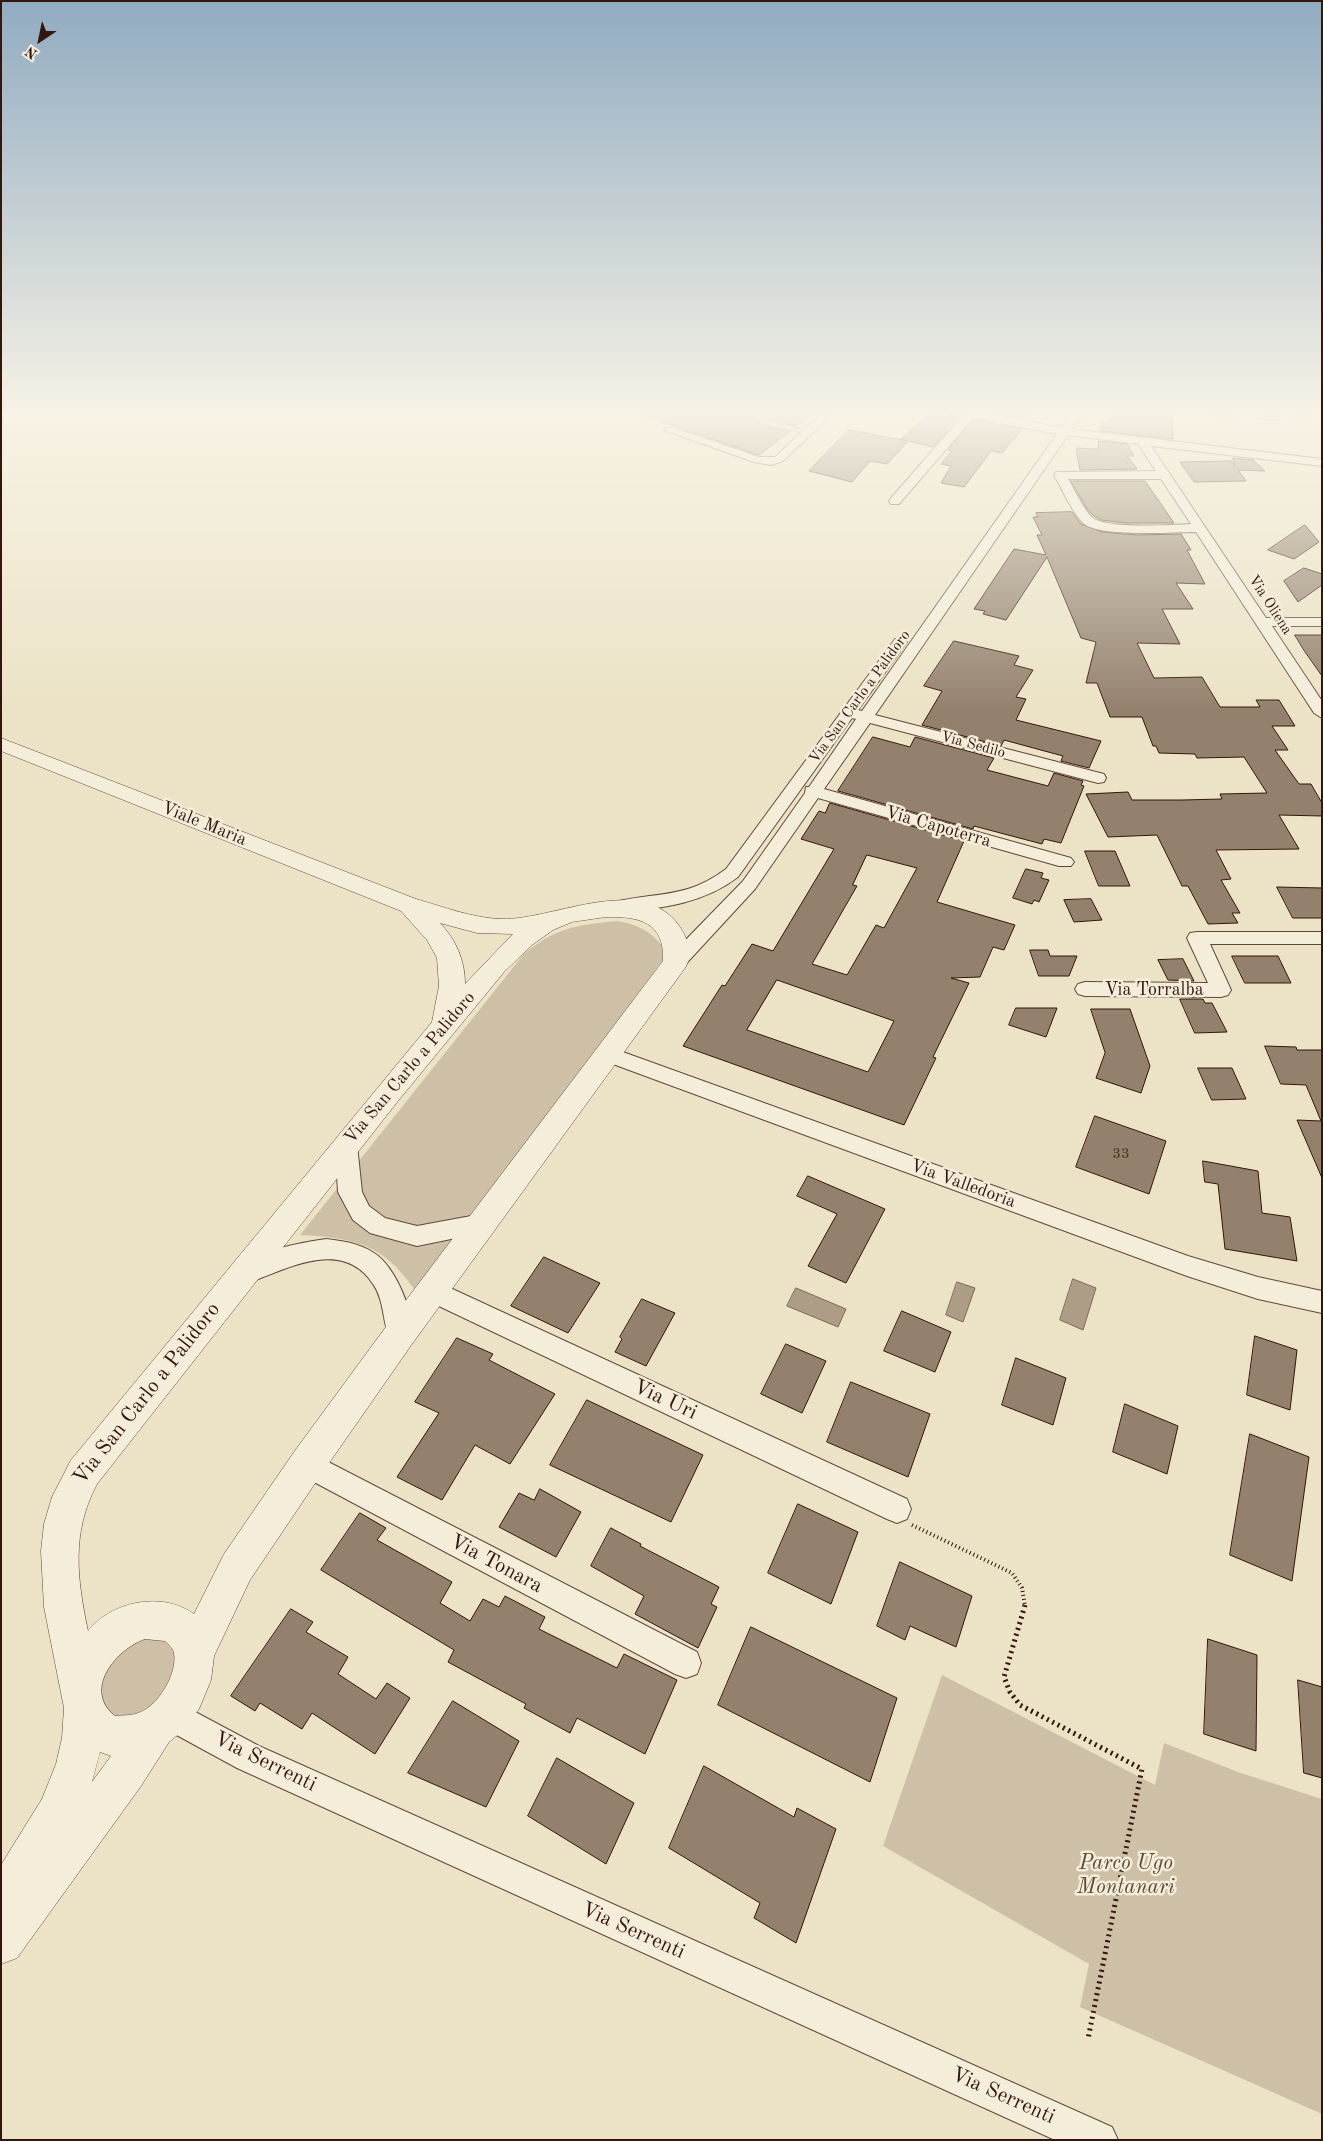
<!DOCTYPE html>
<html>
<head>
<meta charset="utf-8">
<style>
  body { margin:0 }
  #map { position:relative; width:1323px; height:2141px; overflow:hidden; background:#ece3c6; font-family:"Old Standard TT",serif }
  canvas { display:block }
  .frame { position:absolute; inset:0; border:2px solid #33160c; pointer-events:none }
  .north { position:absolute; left:15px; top:15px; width:50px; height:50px; -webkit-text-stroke:4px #f3edda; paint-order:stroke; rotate:214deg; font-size:14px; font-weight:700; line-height:20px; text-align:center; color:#33160c }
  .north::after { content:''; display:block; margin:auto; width:18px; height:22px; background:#33160c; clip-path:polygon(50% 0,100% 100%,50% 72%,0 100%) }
</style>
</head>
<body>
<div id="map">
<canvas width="1323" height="2141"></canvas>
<div class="frame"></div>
<div class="north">N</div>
</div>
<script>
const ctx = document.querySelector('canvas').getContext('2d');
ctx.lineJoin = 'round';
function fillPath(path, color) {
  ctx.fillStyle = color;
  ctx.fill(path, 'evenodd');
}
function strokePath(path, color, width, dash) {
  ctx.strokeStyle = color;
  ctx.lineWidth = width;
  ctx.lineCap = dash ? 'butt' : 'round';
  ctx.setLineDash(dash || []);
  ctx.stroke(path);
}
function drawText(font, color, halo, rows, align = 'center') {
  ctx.font = font + ' "Old Standard TT",serif';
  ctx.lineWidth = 5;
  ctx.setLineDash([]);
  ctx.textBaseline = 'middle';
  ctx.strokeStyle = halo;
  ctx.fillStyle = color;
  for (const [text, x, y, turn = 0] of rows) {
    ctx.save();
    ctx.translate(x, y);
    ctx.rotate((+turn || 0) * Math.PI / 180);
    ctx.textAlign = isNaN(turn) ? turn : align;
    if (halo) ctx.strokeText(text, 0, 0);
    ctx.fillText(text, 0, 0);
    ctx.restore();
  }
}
fillPath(new Path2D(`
  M617,921c24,4 34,11 49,29l-4,11 -245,332c-33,-49 -61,-55 -117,-58l223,-280c31,-27 53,-30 94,-34z
  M130,1639h36l9,9 4,27 -30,39 -30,6 -21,-18 2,-32z
  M942,1675l213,110 9,-42 74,29 84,27v315l-242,-107 9,-43 -206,-118z`), '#cdc0a6');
const water = new Path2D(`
  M1073,1279l23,9 -13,42 -23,-10z
  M957,1282l18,6 -12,34 -17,-7z
  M796,1288l50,21 -8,18 -51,-21z`);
fillPath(water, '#ad9d87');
strokePath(water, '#7c6756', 1);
const building = new Path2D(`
  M640,411h97l29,15 24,5 -31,24 -119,-41z
  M752,411h63l-19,15 -24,-6z
  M988,411h47l-6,8z
  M1114,411h28l30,5 1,23 -73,-8 1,-10 6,1z
  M949,414l11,3 -27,30 -32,-8 25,-22 6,1 2,-3 15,2z
  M974,420l48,9 -20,24 -11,-2 -27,36 -23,-4 10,-17 -10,-2 11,-13 -4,-1z
  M849,430l59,11 -21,23 -17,-3 -18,21 -43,-11z
  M1099,441l28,3 7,12h-7l10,13 -57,1 -4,-22 22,1z
  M1233,458l20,2 12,11 -27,-1 8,11 -52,1 -14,-20 51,-1 4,5z
  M1071,481h74l29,42h-49l-24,-3 -7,-4 -6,-6z
  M1072,512l9,12 21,8 34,3 45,-1 10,16h-4l18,34 -29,-1 17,26h-31l18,35 -43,-1 17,35 48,-1 18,30h40l-4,-7h23l16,26h-23l16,24h-13l24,34h12l11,19v13l-43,-1 20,34 -83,1 15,29 -10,1 19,33h-8l6,10 -30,1 -20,-38h-6l-25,-51 -49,2 -22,-43 42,-2 4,8h50l40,-1 -2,-5 47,-1 -23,-36 -47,1 -2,-4 -36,-1 -3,-7h-3l-11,-29h-32l-13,-34h-11l10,-41 -15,-4 -34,-81 -41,63 -23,-6 2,-3 -11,-2 40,-60 32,6 -9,-20h5l-9,-18h5l-2,-4z
  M1305,525l14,17 -25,17 -26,-9z
  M1304,568l18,6v11l-24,17 -14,-21z
  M1295,635h27v41l-17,-24z
  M954,641l65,15 -5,9 19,5 -17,27 10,2 -10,21 85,21 -12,27 -28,-7 2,-5 -59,-16 -3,6 -79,-21 20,-34 -18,-5z
  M873,737l37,10 5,-10 79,21 -7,12 61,16 6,-13 29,8 -2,4 3,1 -23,57 -17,-4 -2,5 -68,-18 -1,3 -135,-38z
  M830,803l134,38 -27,61 78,23 -11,25 -11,-3 -13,30 -29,1 18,5 -36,74 3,1 -32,67 -221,-79 39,-61 3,1 27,-42 21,7 61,-102 -33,-10 18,-28 6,2zM867,855l50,13 -33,60 -8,-3 -29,50 -35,-11 45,-78 -4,-1zM777,980l117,41 -26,51 -121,-42z
  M1085,851h30l15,35h-31z
  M1026,869l17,4 -2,5 8,2 -10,22 -5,-2 -2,4 -19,-6z
  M1277,887l45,1v30h-29z
  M1091,899l11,21 -28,2 -10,-22z
  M1030,950h18l2,6h27l-8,20h-30z
  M1232,956h46l13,27h-46z
  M1183,959l11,22 -26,-1 -10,-20z
  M1180,999h23l2,4h7l15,29 -32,1z
  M1016,1008h41l-11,29 -37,-12z
  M1091,1009h39l20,57 -9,27 -45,-15 9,-25z
  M1265,1046l31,1 1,3h25v128l-25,-58 24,1 -15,-36 -25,-1z
  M1198,1068h34l14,31 -34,1z
  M1095,1116l71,25 -17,53 -73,-27z
  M1203,1161l55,10 4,42 28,4 7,44 -72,-12 -7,-65 -13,-2z
  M808,1176l77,33 -39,74 -38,-17 29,-52 -40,-18z
  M544,1257l56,26 -32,50 -57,-27z
  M642,1299l33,14 -29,53 -31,-14 7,-13 -2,-2z
  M902,1311l49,21 -16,40 -51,-21z
  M1255,1336l42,14 -7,60 -43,-15z
  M457,1338l36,16 -4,6 66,34 -45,70 -35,-19 -33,55 -45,-23 42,-64 -24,-11z
  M786,1344l40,17 -24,52 -41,-19z
  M1016,1358l50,20 -13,47 -51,-20z
  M851,1382l79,32 -22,63 -81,-35z
  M587,1400l116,55 -32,67 -121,-57z
  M1125,1404l53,22 -11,48 -54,-22z
  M1250,1434l59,23 -17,124 -62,-26z
  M540,1489l41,23 -25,45 -57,-30 20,-34 15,7z
  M798,1504l60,28 -27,72 -63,-31z
  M360,1513l26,15 -9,12 75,42 -12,21 30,18 13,-22 16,8 6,-11 40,21 -6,12 78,39 7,-14 53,26 -32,74 -68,-36 -7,15 -46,-25 2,-4 -78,-42 6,-12 -133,-80z
  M611,1528l30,16 -1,2 79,41 -8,17 6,3 -19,41 -63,-34 9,-18 -53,-30z
  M900,1562l72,34 -16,51 -46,-21 -5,14 -28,-14z
  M291,1609l22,13 -7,10 42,25 -10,17 38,25 11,-16 23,15 -35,56 -63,-41 -10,16 -42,-26 -5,8 -24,-15z
  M751,1627l146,71 -27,84 -152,-77z
  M1208,1639l49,16 -1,96 -52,-17z
  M1298,1680l24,7v91l-18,-5z
  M453,1701l66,40 -33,66 -78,-34z
  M557,1758l77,45 -28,61 -78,-48z
  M704,1766l90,51 3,-9 39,21 -40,114 -42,-25 6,-15 -91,-55z`);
fillPath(building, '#93816d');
strokePath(building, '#33160c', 1);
const service = new Path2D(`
  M739,411h8l24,11 40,10 -3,2 -41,-10z`);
const minor = new Path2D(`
  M824,411h11l-52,50 -12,4 -17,-3 -90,-32 2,-2h8l85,29h16z
  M947,411h31l84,17 11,-17h11l-12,18 250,30v7l-171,-20 115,172h56v8h-50l50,75v17l-8,-5 -118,-181c-23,0 -100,6 -114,-10 -12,-13 -19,-32 -28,-47l2,-3 100,-1 -18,-27 -70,-9 -193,280 229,59 2,4 -2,4 -6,1 -228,-60 -46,66 247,69 3,4 -3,4h-12l-241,-68 -63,91 -72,78 -7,2 -7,-2 -3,-5 3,-5 74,-76 62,-88 1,-6h3l47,-68 -4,-1 -114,159c-35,27 -77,31 -120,36l-7,-2 -2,-4 2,-4c45,-12 74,-3 115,-34l169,-230h10l2,3 -49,68 4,1 195,-277 -84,-16 -74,86h-8l-2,-3 2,-3 72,-82zM1068,479h93l30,45c-20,1 -83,5 -98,-6 -8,-6 -19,-29 -25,-39z
  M1204,411l67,3 48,-3 -5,3 -43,6 -62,-6z
  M1197,932h125v12h-112l21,46 -3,5 -7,2 -136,-1 -7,-2 -3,-5 3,-5 7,-2 123,1 -21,-45 3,-5z
  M609,1047l579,209 70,21 64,14v22l-64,-14 -71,-23 -585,-216 -4,-5 4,-5z
  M346,1136l8,3 3,6 5,47 7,14 16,12 32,8 65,-12 8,3 4,7 -4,7 -73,15 -47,-13 -17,-13 -15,-28 -3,-47 3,-6z
  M326,1239c17,2 33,4 48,14 21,12 45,67 35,89l-9,3 -9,-3c-9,-19 -6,-41 -18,-58 -31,-47 -86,-15 -125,-1l-9,-3 -3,-7c10,-21 68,-31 90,-34z
  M433,1280l474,219 4,10 -4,10 -10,4 -10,-4 -463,-220 -3,-8 3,-8z
  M307,1451l390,201 4,11 -4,11 -11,4 -11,-4 -378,-201 -4,-9 4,-9z
  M171,1699l88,47 853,381 6,13h-63l-818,-372 -77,-42 -5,-11 5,-11z`);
const tertiary = new Path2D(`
  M1,738l415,161c28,8 56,19 85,20 52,2 146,-51 182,13 6,11 9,25 2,36l-273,376 -92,132 -70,104 -36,76 -3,24 -12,29 -19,24 -11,9 -28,44 -124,172 -16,6v-99l41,-66 14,-35 6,-26 2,-30 -20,-101 -3,-56 3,-27 8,-27 19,-37 361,-438 7,-36 -2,-28 -10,-18 -26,-29 -400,-160zM606,917c33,-1 59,5 57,44l-275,363 -94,128 -70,102 -30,60c-32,-23 -82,-13 -106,17 -11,-53 -17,-98 9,-147l301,-383 106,-129 28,-27 21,-15 19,-8zM440,923l37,10 36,1 -48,50c0,-24 -9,-44 -25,-61zM145,1639l20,2c3,3 9,8 9,12 4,20 -16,54 -36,60 -7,3 -16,2 -23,3 -33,-26 1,-67 30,-77zM100,1752l11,4 -19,26z`);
strokePath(service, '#61493a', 2);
strokePath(minor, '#61493a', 2);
strokePath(tertiary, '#61493a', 1);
strokePath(new Path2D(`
  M912,1525l100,48 10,15 3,18`), '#33160c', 4, [1, 3]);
strokePath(new Path2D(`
  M1025,1605l-21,72 6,15 10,13 122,64 -54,270`), '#33160c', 5, [2, 4]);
fillPath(service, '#f3edda');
fillPath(minor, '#f3edda');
fillPath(tertiary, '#f3edda');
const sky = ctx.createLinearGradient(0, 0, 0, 711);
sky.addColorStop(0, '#90abc1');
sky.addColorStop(0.58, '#f6f2e5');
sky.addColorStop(1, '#f6f2e500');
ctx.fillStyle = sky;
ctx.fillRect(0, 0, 1323, 711);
drawText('15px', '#33160c', '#f3edda', [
  ["Via Oliena",1270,605,57],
  ["Via San Carlo a Palidoro",860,697,-54],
  ["Via Sedilo",973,745,15]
]);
drawText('15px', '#4b3124', null, [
  ["33",1121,1154]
]);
drawText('18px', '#33160c', '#f3edda', [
  ["Viale Maria",204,824,22],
  ["Via Capoterra",938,827,16],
  ["Via Torralba",1154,990],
  ["Via San Carlo a Palidoro",410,1068,-50],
  ["Via Valledoria",963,1184,20]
]);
drawText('21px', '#33160c', '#f3edda', [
  ["Via San Carlo a Palidoro",147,1394,-52],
  ["Via Uri",665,1400,25],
  ["Via Tonara",496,1564,28],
  ["Via Serrenti",265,1762,26],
  ["Via Serrenti",633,1931,24],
  ["Via Serrenti",1003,2096,24]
]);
drawText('italic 21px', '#61493a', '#f3edda', [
  ["Parco Ugo",1126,1863],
  ["Montanari",1126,1887]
]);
</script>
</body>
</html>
